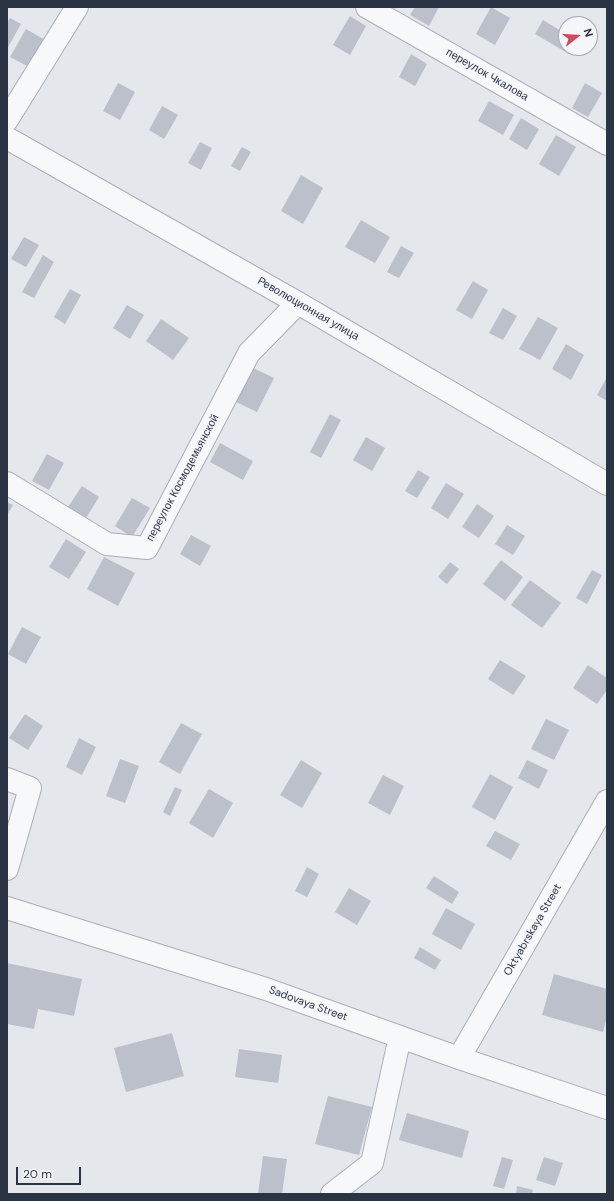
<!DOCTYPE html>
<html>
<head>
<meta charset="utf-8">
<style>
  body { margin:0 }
  #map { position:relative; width:614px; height:1201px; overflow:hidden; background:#e4e7ec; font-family:"DM Sans",sans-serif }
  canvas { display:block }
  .frame { position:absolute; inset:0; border:8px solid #2b3445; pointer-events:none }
  .north { position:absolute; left:558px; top:16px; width:40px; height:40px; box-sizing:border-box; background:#f4f6f9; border:1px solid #a4a8b1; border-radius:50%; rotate:73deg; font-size:11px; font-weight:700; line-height:16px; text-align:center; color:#2b3445 }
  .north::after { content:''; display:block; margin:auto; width:14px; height:18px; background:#d1495b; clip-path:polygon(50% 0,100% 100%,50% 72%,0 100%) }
  .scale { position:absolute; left:16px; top:1167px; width:65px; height:18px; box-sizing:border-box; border:2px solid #2b3445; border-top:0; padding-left:5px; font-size:12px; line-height:14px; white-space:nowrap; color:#2b3445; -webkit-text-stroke:3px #f4f6f9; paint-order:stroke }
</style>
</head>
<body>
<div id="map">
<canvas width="614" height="1201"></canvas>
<div class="frame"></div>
<div class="north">N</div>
<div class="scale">20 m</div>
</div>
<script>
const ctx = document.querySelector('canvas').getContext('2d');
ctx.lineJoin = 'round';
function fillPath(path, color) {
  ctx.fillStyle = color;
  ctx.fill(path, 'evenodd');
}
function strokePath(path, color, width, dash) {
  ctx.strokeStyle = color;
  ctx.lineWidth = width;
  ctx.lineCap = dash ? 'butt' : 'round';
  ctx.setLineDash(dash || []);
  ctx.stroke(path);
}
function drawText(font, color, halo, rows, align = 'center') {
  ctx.font = font + ' "DM Sans",sans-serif';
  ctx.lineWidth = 3;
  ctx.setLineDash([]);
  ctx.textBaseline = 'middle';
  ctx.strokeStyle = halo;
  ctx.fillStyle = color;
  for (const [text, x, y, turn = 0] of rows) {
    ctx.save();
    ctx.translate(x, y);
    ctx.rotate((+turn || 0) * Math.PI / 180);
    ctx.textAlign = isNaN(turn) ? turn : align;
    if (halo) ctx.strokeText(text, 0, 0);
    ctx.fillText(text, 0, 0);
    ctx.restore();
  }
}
fillPath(new Path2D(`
  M415,7h24l-10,19 -19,-11z
  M491,7l19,11 -15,27 -19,-11z
  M350,16l16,10 -16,29 -17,-10z
  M10,18l11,6 -14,25v-26z
  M543,20l23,14v14h7l-4,6 -34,-20z
  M26,29l19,11 -16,27 -19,-10z
  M411,54l16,10 -12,22 -16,-9z
  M118,83l17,9 -15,28 -17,-9z
  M585,83l17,10 -14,24 -16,-9z
  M489,101l25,14 -11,20 -25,-14z
  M162,106l16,9 -14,24 -15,-9z
  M521,118l18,11 -12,21 -18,-11z
  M556,135l20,12 -17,29 -20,-12z
  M200,142l12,6 -11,22 -13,-7z
  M242,147l9,5 -11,19 -9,-5z
  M301,175l22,13 -20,36 -22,-13z
  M361,220l29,17 -15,26 -30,-16z
  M24,237l15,8 -13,22 -15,-8z
  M401,246l13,7 -15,25 -12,-6z
  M43,255l11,7 -20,36 -12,-6z
  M473,281l15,9 -16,29 -16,-9z
  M70,289l11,6 -16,29 -11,-7z
  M127,305l17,10 -14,24 -17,-11z
  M503,308l14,8 -14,24 -14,-7z
  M538,317l20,11 -18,32 -21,-11z
  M161,319l28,19 -16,22 -27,-19z
  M566,344l18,11 -13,25 -19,-11z
  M251,367l23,11 -17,34 -23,-11z
  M607,377v24l-10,-6z
  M330,414l11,6 -20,38 -11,-6z
  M366,437l19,11 -13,23 -19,-11z
  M220,443l33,18 -10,19 -33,-18z
  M47,454l17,9 -15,27 -17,-9z
  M418,470l12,7 -13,21 -12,-7z
  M446,483l18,11 -16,25 -17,-11z
  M82,486l17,11 -13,21 -18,-11z
  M132,498l18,10 -18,29 -17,-11z
  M7,502l6,3 -6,10z
  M477,504l17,12 -15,22 -17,-11z
  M507,525l18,11 -12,19 -18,-11z
  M191,535l20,11 -11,20 -20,-12z
  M66,539l20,13 -17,27 -20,-12z
  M104,557l31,16 -17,33 -31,-17z
  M501,560l22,17 -18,24 -22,-17z
  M450,562l9,7 -12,15 -9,-7z
  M592,570l10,5 -15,29 -11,-6z
  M530,580l31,23 -19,25 -31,-23z
  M22,627l19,10 -15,27 -18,-10z
  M500,660l26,16 -13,19 -25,-16z
  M588,665l19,13v12l-10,14 -24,-16z
  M25,714l18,12 -15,24 -19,-12z
  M546,719l23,11 -15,30 -23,-11z
  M181,723l21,11 -22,40 -21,-12z
  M79,738l17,9 -14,28 -16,-8z
  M120,759l19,7 -14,37 -19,-7z
  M301,760l21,13 -20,35 -22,-13z
  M527,760l21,10 -9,19 -21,-11z
  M490,774l23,13 -18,33 -23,-13z
  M383,775l21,11 -14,29 -22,-12z
  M175,787l7,3 -12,26 -7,-4z
  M209,789l24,14 -20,35 -24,-15z
  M495,831l25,13 -9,16 -25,-14z
  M307,867l12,7 -12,23 -12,-6z
  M434,876l25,16 -7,12 -26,-16z
  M349,888l22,13 -14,24 -22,-13z
  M446,908l29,16 -14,26 -29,-16z
  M420,947l21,13 -6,10 -21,-12z
  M7,963l75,16 -8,37 -36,-7 -4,20 -27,-5z
  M554,974l53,15v28l-4,15 -61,-17z
  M172,1033l12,43 -58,16 -12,-44z
  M239,1049l43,6 -4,28 -43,-6z
  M328,1096l44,11 -13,48 -44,-11z
  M407,1113l62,18 -7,27 -63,-18z
  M263,1156l24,3 -5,35h-24z
  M502,1157l11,3 -9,29 -11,-3z
  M544,1157l19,6 -8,23 -19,-6z
  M517,1186l16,4 -1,4h-16z`), '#bbc0ca');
const minor = new Path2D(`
  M367,7l240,137
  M7,120l70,-113
  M7,138l291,165 309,181
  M7,483l100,61 40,4 102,-195 49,-50
  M7,779l23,9 -23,81
  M7,908l259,81 193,69 148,50
  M459,1058l148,-257
  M332,1194l40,-31 28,-126`);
strokePath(minor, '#a9aeb7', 24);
strokePath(minor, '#f7f8fa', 22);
drawText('11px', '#2b3445', '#f4f6f9', [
  ["переулок Чкалова",487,75,30],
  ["Революционная улица",308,309,30],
  ["переулок Космодемьянской",183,478,-62],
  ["Oktyabrskaya Street",533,930,-60],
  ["Sadovaya Street",308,1004,20]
]);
</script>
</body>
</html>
